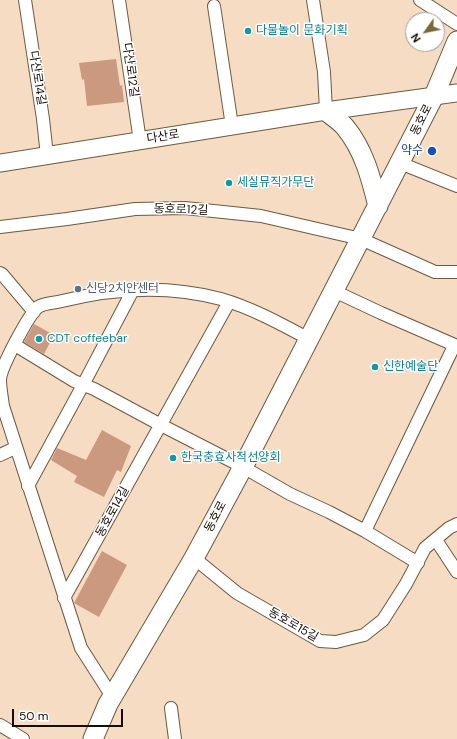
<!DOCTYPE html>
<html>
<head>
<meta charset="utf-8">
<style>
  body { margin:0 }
  #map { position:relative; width:457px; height:739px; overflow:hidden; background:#f5dcc2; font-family:"DM Sans",sans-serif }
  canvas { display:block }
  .north { position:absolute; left:405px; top:12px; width:40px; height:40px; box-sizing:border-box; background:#fff; border:1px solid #a29f9b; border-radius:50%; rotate:237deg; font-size:11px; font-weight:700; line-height:16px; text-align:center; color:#160e06 }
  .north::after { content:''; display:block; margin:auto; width:14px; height:18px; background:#786936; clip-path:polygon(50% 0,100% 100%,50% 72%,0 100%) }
  .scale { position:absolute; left:12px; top:709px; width:111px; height:18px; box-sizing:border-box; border:2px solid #160e06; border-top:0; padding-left:5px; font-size:12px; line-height:14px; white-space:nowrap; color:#160e06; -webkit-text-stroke:3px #fff; paint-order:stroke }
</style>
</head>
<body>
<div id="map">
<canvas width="457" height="739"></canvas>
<div class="north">N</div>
<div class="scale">50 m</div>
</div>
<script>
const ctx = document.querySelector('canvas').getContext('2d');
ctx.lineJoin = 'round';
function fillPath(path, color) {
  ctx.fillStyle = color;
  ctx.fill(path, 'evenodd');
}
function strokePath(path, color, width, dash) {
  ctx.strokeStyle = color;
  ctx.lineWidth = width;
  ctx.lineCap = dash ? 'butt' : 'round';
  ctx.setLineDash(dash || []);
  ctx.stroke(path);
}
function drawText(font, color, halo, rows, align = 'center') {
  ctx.font = font + ' "DM Sans","Noto Sans KR",sans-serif';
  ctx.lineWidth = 3;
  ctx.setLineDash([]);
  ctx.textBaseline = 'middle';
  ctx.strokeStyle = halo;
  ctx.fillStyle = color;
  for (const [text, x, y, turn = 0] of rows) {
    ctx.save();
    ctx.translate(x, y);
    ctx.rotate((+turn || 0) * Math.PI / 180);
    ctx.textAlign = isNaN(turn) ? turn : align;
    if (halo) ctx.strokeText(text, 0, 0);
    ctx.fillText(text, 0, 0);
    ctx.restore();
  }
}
fillPath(new Path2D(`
  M116,59l4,27 2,-1 2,17 -37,4 -3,-27 -2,1 -3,-17z
  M34,324l20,11 -10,19 -20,-12z
  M102,430l29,16 -10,26 -4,-2 -13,27 -30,-15 3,-6 -26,-16 6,-12 29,12z
  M102,551l25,14 -28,52 -25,-14z`), '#cb9880');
const street = new Path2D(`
  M25,0l18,119 4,37
  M119,0l21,141
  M313,0l11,72 2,39
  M420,0l37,24
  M214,6l18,120
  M400,163l57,23
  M0,227l67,-8 68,-10 50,-1 76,8 100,23 74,33h22
  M0,273l2,1 32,38
  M334,291l47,22 76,33
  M15,345l59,36 20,8 67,36 82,42 47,27 39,18 36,19 53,32
  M0,455l15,-7
  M28,486l55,-101 50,-95
  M365,531l89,-185
  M436,540l21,32
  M194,558l43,35 83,48 16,1 28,-7 19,-15 23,-36 19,-36 24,-20 8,-4
  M64,598l165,-296
  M113,698l-32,-50 -78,-242c-1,-8 -3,-18 -3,-27 1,-12 29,-65 38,-72 6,-4 17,-4 24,-6 52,-13 107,-16 159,-2 31,9 60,25 88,40
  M171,708l4,31
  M0,725l23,14`);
const secondary = new Path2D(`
  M0,163l326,-52 131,-18`);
const primary = new Path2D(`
  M326,111c6,5 14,10 19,16 19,23 26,51 33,79
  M93,739l15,-35 86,-146 49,-91 191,-371 23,-55`);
strokePath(street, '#6e5941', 14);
strokePath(secondary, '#6e5941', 19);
strokePath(primary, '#6e5941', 21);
strokePath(street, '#fff', 12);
strokePath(secondary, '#fff', 17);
strokePath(primary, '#fff', 19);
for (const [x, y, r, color] of [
  [248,31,4,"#0f9aa8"],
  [432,151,5,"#1a4fb4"],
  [229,183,4,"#0f9aa8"],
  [78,289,4,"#5c6f8a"],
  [39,339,4,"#0f9aa8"],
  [375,367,4,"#0f9aa8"],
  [173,458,4,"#0f9aa8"]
]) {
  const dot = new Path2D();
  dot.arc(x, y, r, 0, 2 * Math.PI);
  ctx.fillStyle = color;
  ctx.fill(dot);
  strokePath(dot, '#fff', 1.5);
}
drawText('12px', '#0d838f', '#fff', [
  ["다물놀이 문화기획",256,31],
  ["세실뮤직가무단",237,183],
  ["CDT coffeebar",47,339],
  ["신한예술단",383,367],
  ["한국충효사적선양회",181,458]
], 'left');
drawText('12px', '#160e06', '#fff', [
  ["다산로12길",130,70,82],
  ["다산로14길",37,78,81],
  ["동호로",422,120,-63],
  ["다산로",163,137,-9],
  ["동호로12길",181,210,2],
  ["동호로14길",113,512,-61],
  ["동호로",216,517,-62],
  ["동호로15길",293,625,30]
]);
drawText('12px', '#164399', '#fff', [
  ["약수",423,151]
], 'right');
drawText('12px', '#4e5e75', '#fff', [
  ["신당2치안센터",86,289]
], 'left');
</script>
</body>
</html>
